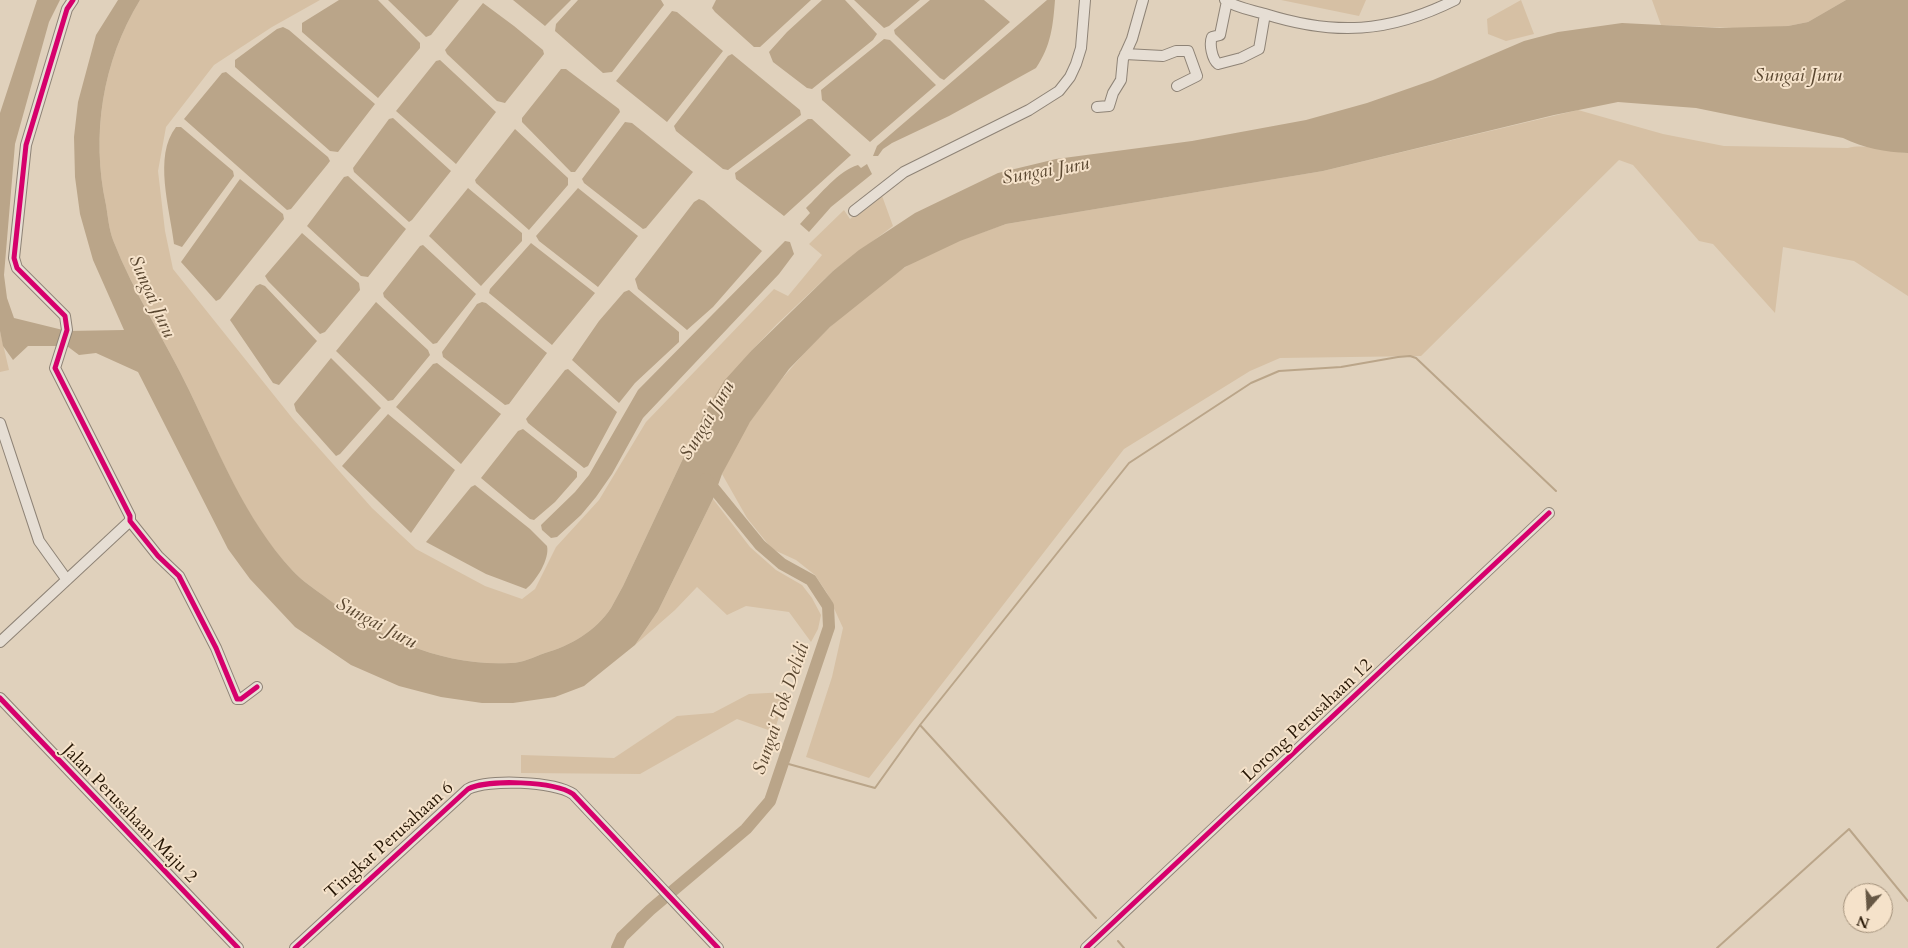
<!DOCTYPE html>
<html>
<head>
<meta charset="utf-8">
<style>
  body { margin:0 }
  #map { position:relative; width:1908px; height:948px; overflow:hidden; background:#e0d1bc; font-family:Cardo,serif }
  canvas { display:block }
  .north { position:absolute; left:1843px; top:883px; width:50px; height:50px; box-sizing:border-box; background:#f5e2ca; border:1px solid #a2907a; border-radius:50%; rotate:199deg; font-size:14px; font-weight:700; line-height:20px; text-align:center; color:#251503 }
  .north::after { content:''; display:block; margin:auto; width:18px; height:22px; background:#665744; clip-path:polygon(50% 0,100% 100%,50% 72%,0 100%) }
</style>
</head>
<body>
<div id="map">
<canvas width="1908" height="948"></canvas>
<div class="north">N</div>
</div>
<script>
const ctx = document.querySelector('canvas').getContext('2d');
ctx.lineJoin = 'round';
function fillPath(path, color) {
  ctx.fillStyle = color;
  ctx.fill(path, 'evenodd');
}
function strokePath(path, color, width, dash) {
  ctx.strokeStyle = color;
  ctx.lineWidth = width;
  ctx.lineCap = dash ? 'butt' : 'round';
  ctx.setLineDash(dash || []);
  ctx.stroke(path);
}
function drawText(font, color, halo, rows, align = 'center') {
  ctx.font = font + ' Cardo,serif';
  ctx.lineWidth = 4;
  ctx.setLineDash([]);
  ctx.textBaseline = 'middle';
  ctx.strokeStyle = halo;
  ctx.fillStyle = color;
  for (const [text, x, y, turn = 0] of rows) {
    ctx.save();
    ctx.translate(x, y);
    ctx.rotate((+turn || 0) * Math.PI / 180);
    ctx.textAlign = isNaN(turn) ? turn : align;
    if (halo) ctx.strokeText(text, 0, 0);
    ctx.fillText(text, 0, 0);
    ctx.restore();
  }
}
fillPath(new Path2D(`
  M140,0h180l-48,27 -58,38 -48,62 -8,44 7,60 8,38 120,150 79,89 44,41 69,37 37,13 13,-10 21,-42 43,-47 47,-78 128,-133 14,7 34,-41 -13,-11 35,-34 6,9 31,-26 12,33 -60,45 -56,53 -25,26 -48,64 -81,172c-4,7 -8,15 -12,22 -15,23 -41,38 -66,45 -11,4 -23,10 -34,10 -67,4 -131,-25 -183,-64 -12,-9 -26,-18 -36,-29 -48,-51 -73,-118 -103,-180 -24,-50 -56,-98 -76,-150 -4,-11 -5,-23 -7,-35 -15,-70 -4,-143 34,-205z
  M1281,0h85l-7,16z
  M1521,0l13,34 -28,7 -18,-7 -1,-15z
  M1652,0h194l-38,22 -20,4 -30,3 -97,-4z
  M1578,110l85,24 61,12 124,2c18,-5 41,4 60,5v143l-54,-35 -71,-14 -8,66 -62,-69 -14,-3 -66,-76 -14,-5 -198,196 -141,2 -30,13 -126,78 -255,329 -63,-21 26,-80 11,-49 -16,-35 -12,-18 -19,-15 -24,-11 -25,-31 -25,-44c9,-18 17,-37 29,-54 41,-59 93,-113 153,-152 31,-20 68,-32 102,-44l317,-53z
  M0,331l9,39 -9,2z
  M713,499l37,48 26,23 26,15 10,13 9,17 -3,14 -7,13 -22,-30 -43,-6 -19,9 -30,-28 -22,23 -40,35 23,-34z
  M787,692l-13,40 -37,-13 -97,55 -119,-1v-18l93,3 63,-42 36,-3 36,-19z`), '#d6c0a4');
fillPath(new Path2D(`
  M37,0h23l-11,22 -34,122 -11,131 3,23 7,20 53,13 57,-1 -31,-70 -13,-46 -5,-37 -1,-40 4,-35 18,-67 22,-35h22c-38,62 -49,135 -34,205 2,12 3,24 7,35 20,52 52,100 76,150 30,62 56,129 103,180 10,11 24,20 36,29 52,39 116,68 183,64 11,0 23,-6 34,-10 25,-7 51,-22 66,-45 4,-7 8,-15 12,-22l81,-172 20,-33 28,-31 81,-79 26,-21 56,-37 83,-40 58,-14 136,-18 114,-21 61,-17 66,-23 91,-39 34,-9 64,-9 98,5 68,-2 20,-4 38,-22h62v153c-23,-1 -44,-5 -65,-15l-147,-30 -78,-6 -64,13 -231,56 -317,53 -46,17 -55,26 -75,60 -41,42 -39,53 -28,52 -9,25 -55,112 -23,34 -51,41 -29,11 -42,6h-31l-41,-6 -42,-11 -48,-21 -56,-38 -45,-48 -22,-30 -90,-177 -42,-19 -17,2 -12,-9h-39l-15,14 -10,-14 -3,-15v-218z
  M339,0h39l42,43v5l-42,50 -76,-66v-9z
  M388,0h71l-28,35 -5,2z
  M513,0h58l-26,26z
  M578,0h83l3,5 -52,67 -9,1 -48,-42 1,-7z
  M716,0h95l-51,47h-6l-39,-35 -3,-4z
  M822,0h23l32,34 -4,6 -61,49 -5,-1 -34,-26 -4,-10 18,-20z
  M854,0h66l-31,26 -5,2z
  M930,0h54l26,22 -66,58 -4,-2 -45,-44 -1,-4z
  M1047,0h8c-2,26 -4,46 -19,68l-87,48 -57,27 -9,6 -5,7h-5l4,-10z
  M483,3l31,23 29,24 1,4 -39,49 -8,-2 -50,-47 -2,-4z
  M672,11l5,1 46,39 -56,71 -51,-41z
  M283,27l6,3 86,74 -37,48 -8,-1 -95,-84v-7l42,-31z
  M884,39l6,1 46,45 -66,57 -48,-42 -1,-10z
  M732,54l68,56 1,5 -73,55 -5,-1 -47,-38 -2,-5 54,-70z
  M440,60l56,52 -40,52 -60,-53 40,-50z
  M561,69h5l53,40 1,3 -45,60h-4l-49,-50v-4z
  M226,72l102,85 2,4 -3,4 -36,44 -4,1 -103,-91 38,-46z
  M393,118l58,53 -39,49 -3,2 -55,-50 -1,-4 36,-49z
  M808,119h4l39,36 -67,61 -48,-37 -1,-6z
  M625,122l7,1 61,49 -47,56 -3,1 -59,-46 -2,-4z
  M176,127h5l52,44 1,5 -52,71 -8,-3c-4,-35 -21,-88 2,-117z
  M515,129l53,49v7l-39,45 -53,-47 -1,-3z
  M867,164l5,10 -41,33 -22,25 -9,-8 10,-11 -4,-5c15,-14 32,-37 52,-43l3,3z
  M348,176l58,53 -38,48 -7,-1 -54,-50 37,-49z
  M240,179l43,35 1,5 -64,80 -4,2 -35,-39z
  M468,188l54,45v8l-41,45 -52,-50z
  M578,188l60,48 -40,51 -59,-46 -3,-5z
  M699,199l5,2 58,50 -49,56 -26,23 -49,-41 -3,-10 59,-77z
  M302,233l57,50 1,7 -35,42 -5,2 -52,-53 -3,-5z
  M785,241l5,1 4,12 -15,20 -136,144 -31,56 -16,23 -15,18 -24,22 -6,1 -9,-8 -1,-5 34,-33 14,-17 49,-85z
  M531,243l64,50 -43,52 -63,-52 1,-4z
  M423,245l53,49 -39,49 -4,1 -49,-47 -1,-4 37,-47z
  M260,284l5,2 52,55 -38,44 -6,-2 -43,-63 26,-34z
  M629,290l50,42v10l-44,41 -16,20 -47,-43 27,-39 25,-29z
  M376,302l52,48 2,5 -37,45 -5,1 -52,-50z
  M482,302l4,1 61,50 -38,51 -4,1 -62,-48 -1,-5 35,-48z
  M331,358l50,50 -41,46 -4,2 -40,-45 -2,-7z
  M437,363l64,51 -40,50 -65,-57 37,-43z
  M568,369l49,43 -29,54 -4,2 -56,-45 -2,-4 39,-49z
  M388,414l67,56 -44,63 -69,-67z
  M523,429l54,43v5l-22,25 -21,18 -4,-1 -49,-41 37,-47z
  M475,485l55,44 17,17c3,13 -11,35 -21,43l-40,-15 -60,-32 45,-55z`), '#baa589');
strokePath(new Path2D(`
  M920,725l176,193
  M785,763l90,25 45,-63 209,-262 122,-80 28,-12 62,-4 57,-10 12,-1 6,2 140,133
  M1118,941l6,7
  M1717,948l132,-119 59,72`), '#baa589', 2);
strokePath(new Path2D(`
  M617,948l5,-11 28,-27 96,-81 24,-28 59,-174 -1,-21 -17,-26 -29,-16 -22,-19 -54,-66`), '#baa589', 12);
const minor = new Path2D(`
  M73,0l-6,9 -41,136 -12,113 3,10 48,48 2,14 -12,38 75,148v5l28,35 21,20 37,72 21,51h4l16,-12
  M1225,0c11,8 27,10 40,14 70,22 124,19 190,-14
  M1227,1l-7,34 -8,2c-3,7 0,22 6,27l23,-6 18,-9 6,-35
  M1125,54l38,2 13,-5h12l9,25 -20,10
  M1097,107l12,-1 4,-13 8,-13 2,-21 9,-20 11,-39
  M854,211l50,-39 125,-62 30,-19 11,-14 6,-13 5,-16 4,-48
  M0,423l39,118 28,39
  M0,642l130,-121
  M0,698l238,250
  M295,948l173,-159c20,-10 86,-8 105,5l145,154
  M1086,948l463,-435`);
strokePath(minor, '#8e8376', 12);
strokePath(minor, '#e6ded4', 10);
strokePath(new Path2D(`
  M73,0l-6,9 -41,136 -12,113 3,10 48,48 2,14 -12,38 75,148v5l28,35 21,20 37,72 21,51h4l16,-12
  M0,698l238,250
  M295,948l173,-159c20,-10 86,-8 105,5l145,154
  M1086,948l463,-435`), '#d6006c', 5);
drawText('18px', '#251503', '#f5e2ca', [
  ["Lorong Perusahaan 12",1308,721,-43],
  ["Jalan Perusahaan Maju 2",129,814,46],
  ["Tingkat Perusahaan 6",390,841,-42]
]);
drawText('italic 19px', '#5a4730', '#f5e2ca', [
  ["Sungai Juru",1798,77],
  ["Sungai Juru",1046,172,-10],
  ["Sungai Juru",151,297,66],
  ["Sungai Juru",708,421,-59],
  ["Sungai Juru",376,624,28],
  ["Sungai Tok Delidi",782,709,-71]
]);
</script>
</body>
</html>
